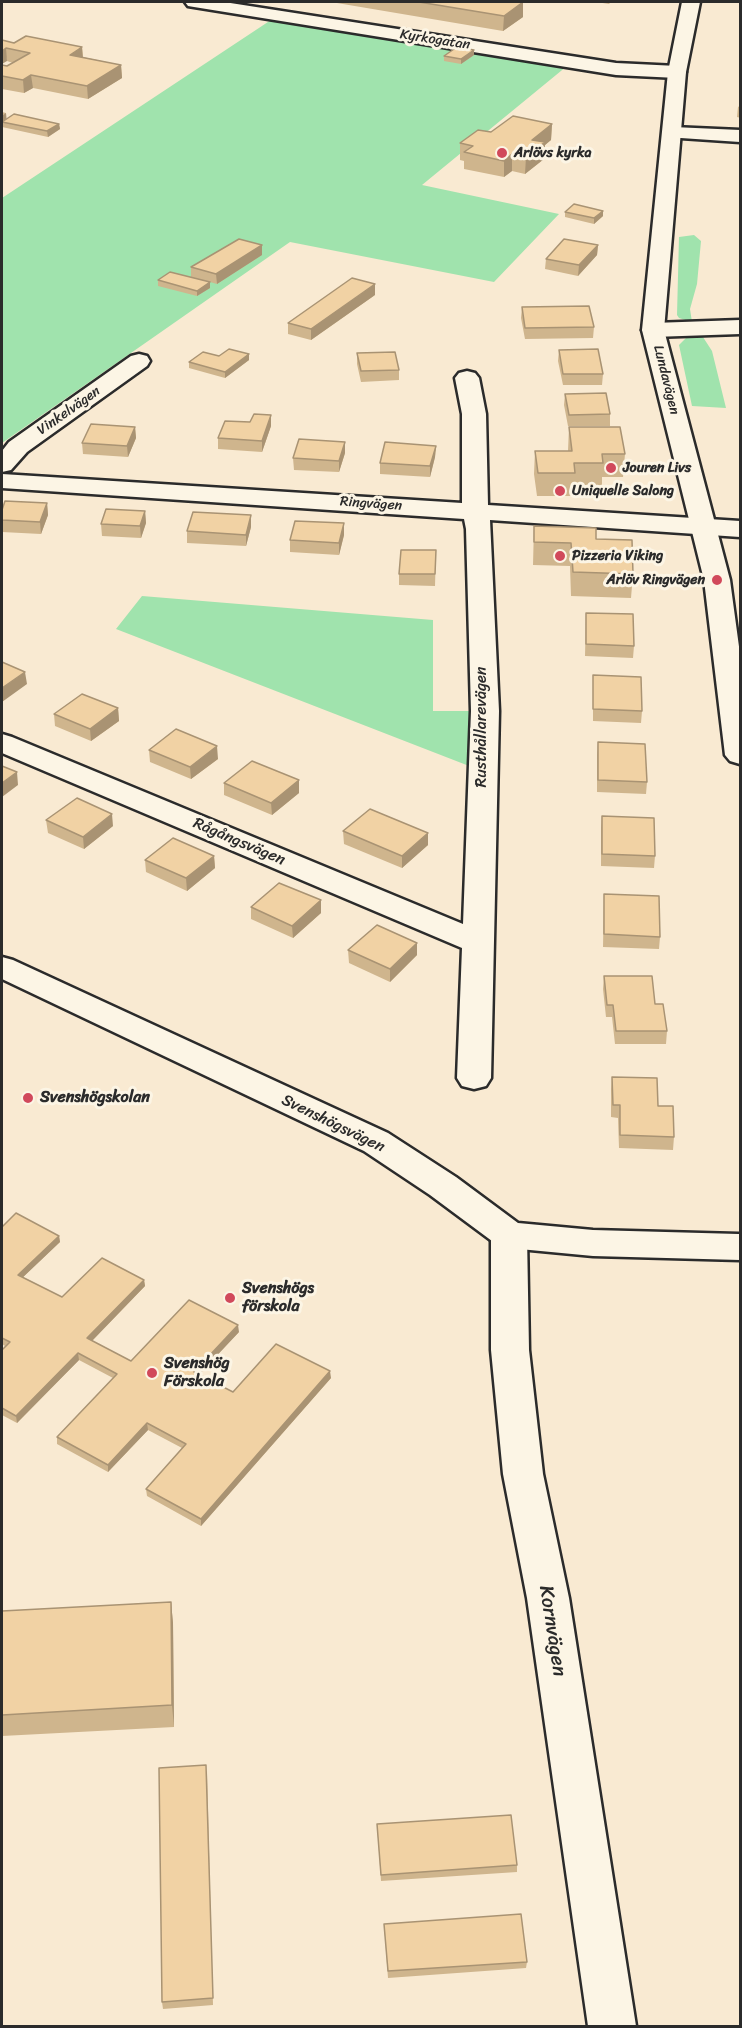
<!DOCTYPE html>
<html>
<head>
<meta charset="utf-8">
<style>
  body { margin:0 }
  #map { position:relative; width:742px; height:2028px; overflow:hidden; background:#f9ead2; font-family:Sriracha,sans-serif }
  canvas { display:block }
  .frame { position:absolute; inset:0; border:3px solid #2b2b2b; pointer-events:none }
</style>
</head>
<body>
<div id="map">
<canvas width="742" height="2028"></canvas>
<div class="frame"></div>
</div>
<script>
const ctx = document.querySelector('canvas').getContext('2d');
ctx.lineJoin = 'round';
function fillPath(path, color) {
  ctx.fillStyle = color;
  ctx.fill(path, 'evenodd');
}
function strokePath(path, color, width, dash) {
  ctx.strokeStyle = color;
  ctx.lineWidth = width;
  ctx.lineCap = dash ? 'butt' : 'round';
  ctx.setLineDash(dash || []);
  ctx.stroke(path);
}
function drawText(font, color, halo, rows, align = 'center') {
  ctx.font = font + ' Sriracha,sans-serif';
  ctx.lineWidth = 6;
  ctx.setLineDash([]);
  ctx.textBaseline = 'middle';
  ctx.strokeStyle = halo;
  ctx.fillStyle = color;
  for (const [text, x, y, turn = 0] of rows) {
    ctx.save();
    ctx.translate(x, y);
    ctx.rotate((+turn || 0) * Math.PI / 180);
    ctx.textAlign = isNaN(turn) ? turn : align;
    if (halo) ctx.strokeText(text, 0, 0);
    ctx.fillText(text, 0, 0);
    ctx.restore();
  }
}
fillPath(new Path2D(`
  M274,18l293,48 -145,119 137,29 -65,68 -204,-40 -288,201v-245z
  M694,235l7,6 -4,43 -7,25 2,13 -13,-4 -2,-3 2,-78z
  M701,334l11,17 14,57 -34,-2 -13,-61 8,-8z
  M142,596l291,24v91h52l-3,60 -366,-142z`), '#a0e3ad');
const street = new Path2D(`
  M185,2h39l392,61 61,3 7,2 2,4 -2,4 -7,2 -61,-3 -422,-68 -6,-1z
  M673,127l67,3v12l-74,-5 -3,-4 3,-4z
  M740,320v14l-87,3 -8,-2 -3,-5 3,-5 8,-2z
  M139,354l8,2 3,5 -3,5 -120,86 -16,18 -9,2v-21l7,-9 122,-86z
  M467,371l8,2 4,5 7,36 2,91 252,16v16l-250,-17 9,191 -8,367 -5,8 -12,3 -12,-3 -5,-8 5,-130 -460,-195v-19l10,3 451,187 8,-213 -5,-182 -2,-10 -462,-31v-14l460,29v-89l-7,-36 4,-5z
  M509,1222l13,4 5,9 2,115 14,124 26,124 67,428h-48l-61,-428 -24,-124 -12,-124v-115l5,-9z`);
const secondary = new Path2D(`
  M682,2h18l-14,70 -22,258 66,250 10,74v110l-10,-3 -5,-6 -21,-175 -62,-250 26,-258z
  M2,957l11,3 375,173 68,44 62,46 75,7 145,4h2v26l-147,-4 -84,-8 -13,-4 -66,-49 -66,-44 -362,-172z`);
strokePath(street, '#2b2b2b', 5);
strokePath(secondary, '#2b2b2b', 5);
fillPath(street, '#fcf5e5');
fillPath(secondary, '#fcf5e5');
fillPath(new Path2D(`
  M331,2h192v15l-20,14z
  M596,2h15l-2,2z
  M2,40l12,3 68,4 1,10 38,8 1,13 -34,21 -55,-11 -9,5 -22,-4v-24l5,1 6,-3 -6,-2z
  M474,55l-13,9 -17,-3v-5z
  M741,105v13l-4,-1 1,-10z
  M2,112l4,1v6l53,5 1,5 -12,8 -46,-10z
  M552,124l-1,16 -6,5 -1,14 -19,15 -13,-3 -8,6 -40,-8v-8l-4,-1v-17l31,-11z
  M565,212l38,4 -9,8 -29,-7z
  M598,245l-1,10 -19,21 -33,-7 1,-10z
  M262,255l-45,29 -7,-2v6l-13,8 -39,-10v-6l33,-2v-11z
  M375,295l-64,45 -23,-6v-11z
  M522,307l72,20 -1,11 -68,1 -4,-21z
  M559,350l44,24 -1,11h-39l-5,-24z
  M357,353l42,17v10l-38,2 -4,-18z
  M219,356l30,4 -24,18 -36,-10v-6z
  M565,394l45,20v12h-42l-4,-21z
  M250,422l21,4 -9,26 -44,-3v-11z
  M135,427l1,11 -8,19 -45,-3 -1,-11z
  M569,427l56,27 -2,23h-21v9h-27l-1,10h-37l-3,-22 1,-23h33z
  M436,446l-1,11 -5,20 -50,-3v-11z
  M345,453l-6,19 -45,-2 -1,-12z
  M47,503l1,12 -7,19 -39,-2v-22z
  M145,511l1,12 -5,15 -39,-2 -1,-12z
  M534,526l62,13 37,35 -2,24 -60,-2 -1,-30 -37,-1z
  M251,527l-5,19 -59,-3v-12z
  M344,535l-5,20 -49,-3v-12z
  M436,550l-1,36 -36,-1v-11z
  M586,613l48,33 -1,12 -48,-2z
  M593,675l49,36 -1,12 -48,-2z
  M118,708l1,13 -28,20 -36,-15 -1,-12z
  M598,742l49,40 -1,12 -49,-2v-37z
  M149,750l69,9 -27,20 -41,-17z
  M299,780v13l-27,22 -48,-20v-12z
  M602,816l53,40 -1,12 -53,-2v-38z
  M46,820l67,6 -29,23 -36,-16z
  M343,831l85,14 -26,23 -58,-24z
  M214,856l1,12 -28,23 -41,-19 -1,-12z
  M604,894l56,43 -1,12 -56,-2z
  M321,900v13l-28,25 -42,-19v-12z
  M348,950l69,5 -27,27 -41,-19z
  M604,976l51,28 12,27 -1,13h-51l-3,-27h-6l-3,-28z
  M612,1077l46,29 16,31 -1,13 -54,-2 -1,-30 -7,-1v-28z
  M2,1227l57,9 1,6 -37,35 39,20 82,-17 1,6 -53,55 39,20 108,-29 -40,42 34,18 98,-14 -130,148 -54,-30 -1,-7 36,-41 -34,-18 -40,42 -51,-28v-7l56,-59 -34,-18 -62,63 -15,-8v-65l3,-4 -3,-2z
  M171,1602l2,21 1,104 -172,9v-125z
  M207,1771l6,234 -50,4 -1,-7z
  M377,1824l140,41v7l-136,9z
  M384,1924l143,38 -1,6 -138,10z`), '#cfb58d');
fillPath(new Path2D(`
  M523,2v15l-20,14 1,-15z
  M82,47l1,13 -13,-5z
  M6,48l1,13 -5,3v-13z
  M474,50v5l-13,9v-5z
  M121,65l1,13 -34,21 -1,-13z
  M31,75l2,13 -9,5 -1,-13z
  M6,113l1,10 -5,-1v-6z
  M59,124l1,5 -12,8 -1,-6z
  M552,124l-1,16 -6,5 -1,14 -19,15 1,-17 6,-17z
  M512,154v17l-8,6v-16z
  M603,211v5l-9,8v-6z
  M262,245v10l-45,29 -1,-10z
  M598,245l-1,10 -19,21 1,-11z
  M210,282v6l-13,8v-5z
  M375,284v11l-64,45v-11z
  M249,354v6l-24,18v-6z
  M271,415v11l-9,26v-11z
  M135,427l1,11 -8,19 -1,-11z
  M345,442v11l-6,19v-11z
  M436,446l-1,11 -5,20v-11z
  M47,503l1,12 -7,19 -1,-12z
  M145,511l1,12 -5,15 -1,-12z
  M251,515v12l-5,19v-11z
  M344,523v12l-5,20v-12z
  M25,672l2,12 -25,18v-14z
  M118,708l1,13 -28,20 -1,-12z
  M217,746l1,13 -27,20 -1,-12z
  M17,772l1,13 -16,12v-14z
  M299,780v13l-27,22 -1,-12z
  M112,814l1,12 -29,23 -1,-12z
  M428,833v12l-26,23v-12z
  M214,856l1,12 -28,23 -1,-13z
  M321,900v13l-28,25 -1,-12z
  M417,943v12l-27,27v-13z
  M59,1236l1,6 -41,39 -1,-6z
  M144,1280l1,6 -57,59 -1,-7z
  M238,1325l1,7 -44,47 -1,-7z
  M78,1353l1,7 -62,63 -1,-7z
  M330,1371l1,7 -130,148v-7z
  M147,1423l1,7 -40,42v-7z
  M171,1602l2,21 1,104 -2,-22z`), '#a99373');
const building = new Path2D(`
  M419,2h104l-19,14z
  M26,36l56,11 -12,8 51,10 -34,21 -56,-11 -8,5 -21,-4v-11l5,1 23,-13 -24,-5 -4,3v-11l12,3z
  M457,47l17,3 -13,9 -17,-3z
  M14,114l45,10 -12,7 -45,-9z
  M513,116l39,8 -20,16 13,2 -19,15 -14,-3 -8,7 -40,-9 9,-6 -13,-3 18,-13 13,2z
  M574,204l29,7 -9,7 -29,-6z
  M239,239l23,6 -46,29 -25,-7z
  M564,239l34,6 -19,20 -33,-6z
  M170,272l40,10 -13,9 -39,-11z
  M352,278l23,6 -64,45 -23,-6z
  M589,306l5,21 -69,1 -3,-21z
  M229,349l20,5 -24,18 -36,-10 14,-10 16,4z
  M598,349l5,25h-40l-4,-24z
  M395,352l4,18 -38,1 -4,-18z
  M606,393l4,21 -41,1 -4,-21z
  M254,414l17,1 -9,26 -44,-3 7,-17 25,1z
  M91,424l44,3 -8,19 -45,-3z
  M569,427h51l5,27h-23l1,9h-29l1,10h-37l-3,-22h37z
  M299,439l46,3 -6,19 -46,-3z
  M385,442l51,4 -6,20 -50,-3z
  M5,501l42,2 -7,19 -38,-2v-10z
  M106,509l39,2 -5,15 -39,-2z
  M193,512l58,3 -5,20 -59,-4z
  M295,521l49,2 -5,20 -49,-3z
  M534,526l62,2v11l36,1 1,34 -60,-2 -2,-29 -37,-1z
  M401,550h35l-1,24h-36z
  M586,613l47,1 1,32 -48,-2z
  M2,662l23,10 -23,16z
  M593,675l48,2 1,34 -49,-2z
  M82,694l36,14 -28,21 -36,-15z
  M176,729l41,17 -27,21 -41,-17z
  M598,742l47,2 2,38 -49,-2z
  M252,761l47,19 -28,23 -47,-20z
  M2,766l15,6 -15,11z
  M77,798l35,16 -29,23 -37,-17z
  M370,809l58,24 -26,23 -59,-25z
  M602,816l52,2 1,38 -53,-2z
  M173,838l41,18 -28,22 -41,-18z
  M279,883l42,17 -29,26 -41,-19z
  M604,894l55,2 1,41 -56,-3z
  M377,925l40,18 -27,26 -42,-19z
  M604,976h48l3,28h8l4,27h-51l-3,-26h-6z
  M612,1077l45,1 1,28h15l1,31 -54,-2v-30h-7z
  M16,1213l43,23 -41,39 44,22 40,-39 42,22 -57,58 44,23 58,-61 49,25 -44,47 39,20 43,-48 54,27 -129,148 -55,-30 40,-45 -39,-21 -39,42 -51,-28 60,-63 -39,-21 -62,63 -14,-8v-58l8,-8 -8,-4v-111z
  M171,1602l1,103 -170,10v-104z
  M206,1765l7,233 -51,4 -3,-234z
  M511,1815l6,50 -136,10 -4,-51z
  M521,1914l6,48 -139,9 -4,-47z`);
fillPath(building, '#f1d2a4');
strokePath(building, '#a99373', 1.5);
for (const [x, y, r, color] of [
  [502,153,6,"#d1495b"],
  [611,468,6,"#d1495b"],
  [560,491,6,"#d1495b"],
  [560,556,6,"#d1495b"],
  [717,580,6,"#d1495b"],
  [28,1098,6,"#d1495b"],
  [230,1298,6,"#d1495b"],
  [152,1373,6,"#d1495b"]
]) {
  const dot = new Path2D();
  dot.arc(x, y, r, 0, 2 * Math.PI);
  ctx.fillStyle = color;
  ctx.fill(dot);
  strokePath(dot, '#fcf5e5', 2);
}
drawText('14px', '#2b2b2b', '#fcf5e5', [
  ["Kyrkogatan",435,40,9],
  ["Lundavägen",666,380,76],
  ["Vinkelvägen",69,411,-35],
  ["Ringvägen",371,504,4]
]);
drawText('bold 14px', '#2b2b2b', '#fcf5e5', [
  ["Arlövs kyrka",514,153],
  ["Jouren Livs",623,468],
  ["Uniquelle Salong",572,491],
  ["Pizzeria Viking",572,556],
  ["Arlöv Ringvägen",705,580,"right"]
], 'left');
drawText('16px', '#2b2b2b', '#fcf5e5', [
  ["Rusthållarevägen",482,727,-90],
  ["Rågångsvägen",239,842,23],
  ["Svenshögsvägen",333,1124,26]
]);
drawText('bold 16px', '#2b2b2b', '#fcf5e5', [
  ["Svenshögskolan",40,1098],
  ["Svenshögs",242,1289],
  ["förskola",242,1307],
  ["Svenshög",164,1364],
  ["Förskola",164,1382]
], 'left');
drawText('20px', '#2b2b2b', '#fcf5e5', [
  ["Kornvägen",552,1631,81]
]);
</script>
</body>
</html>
